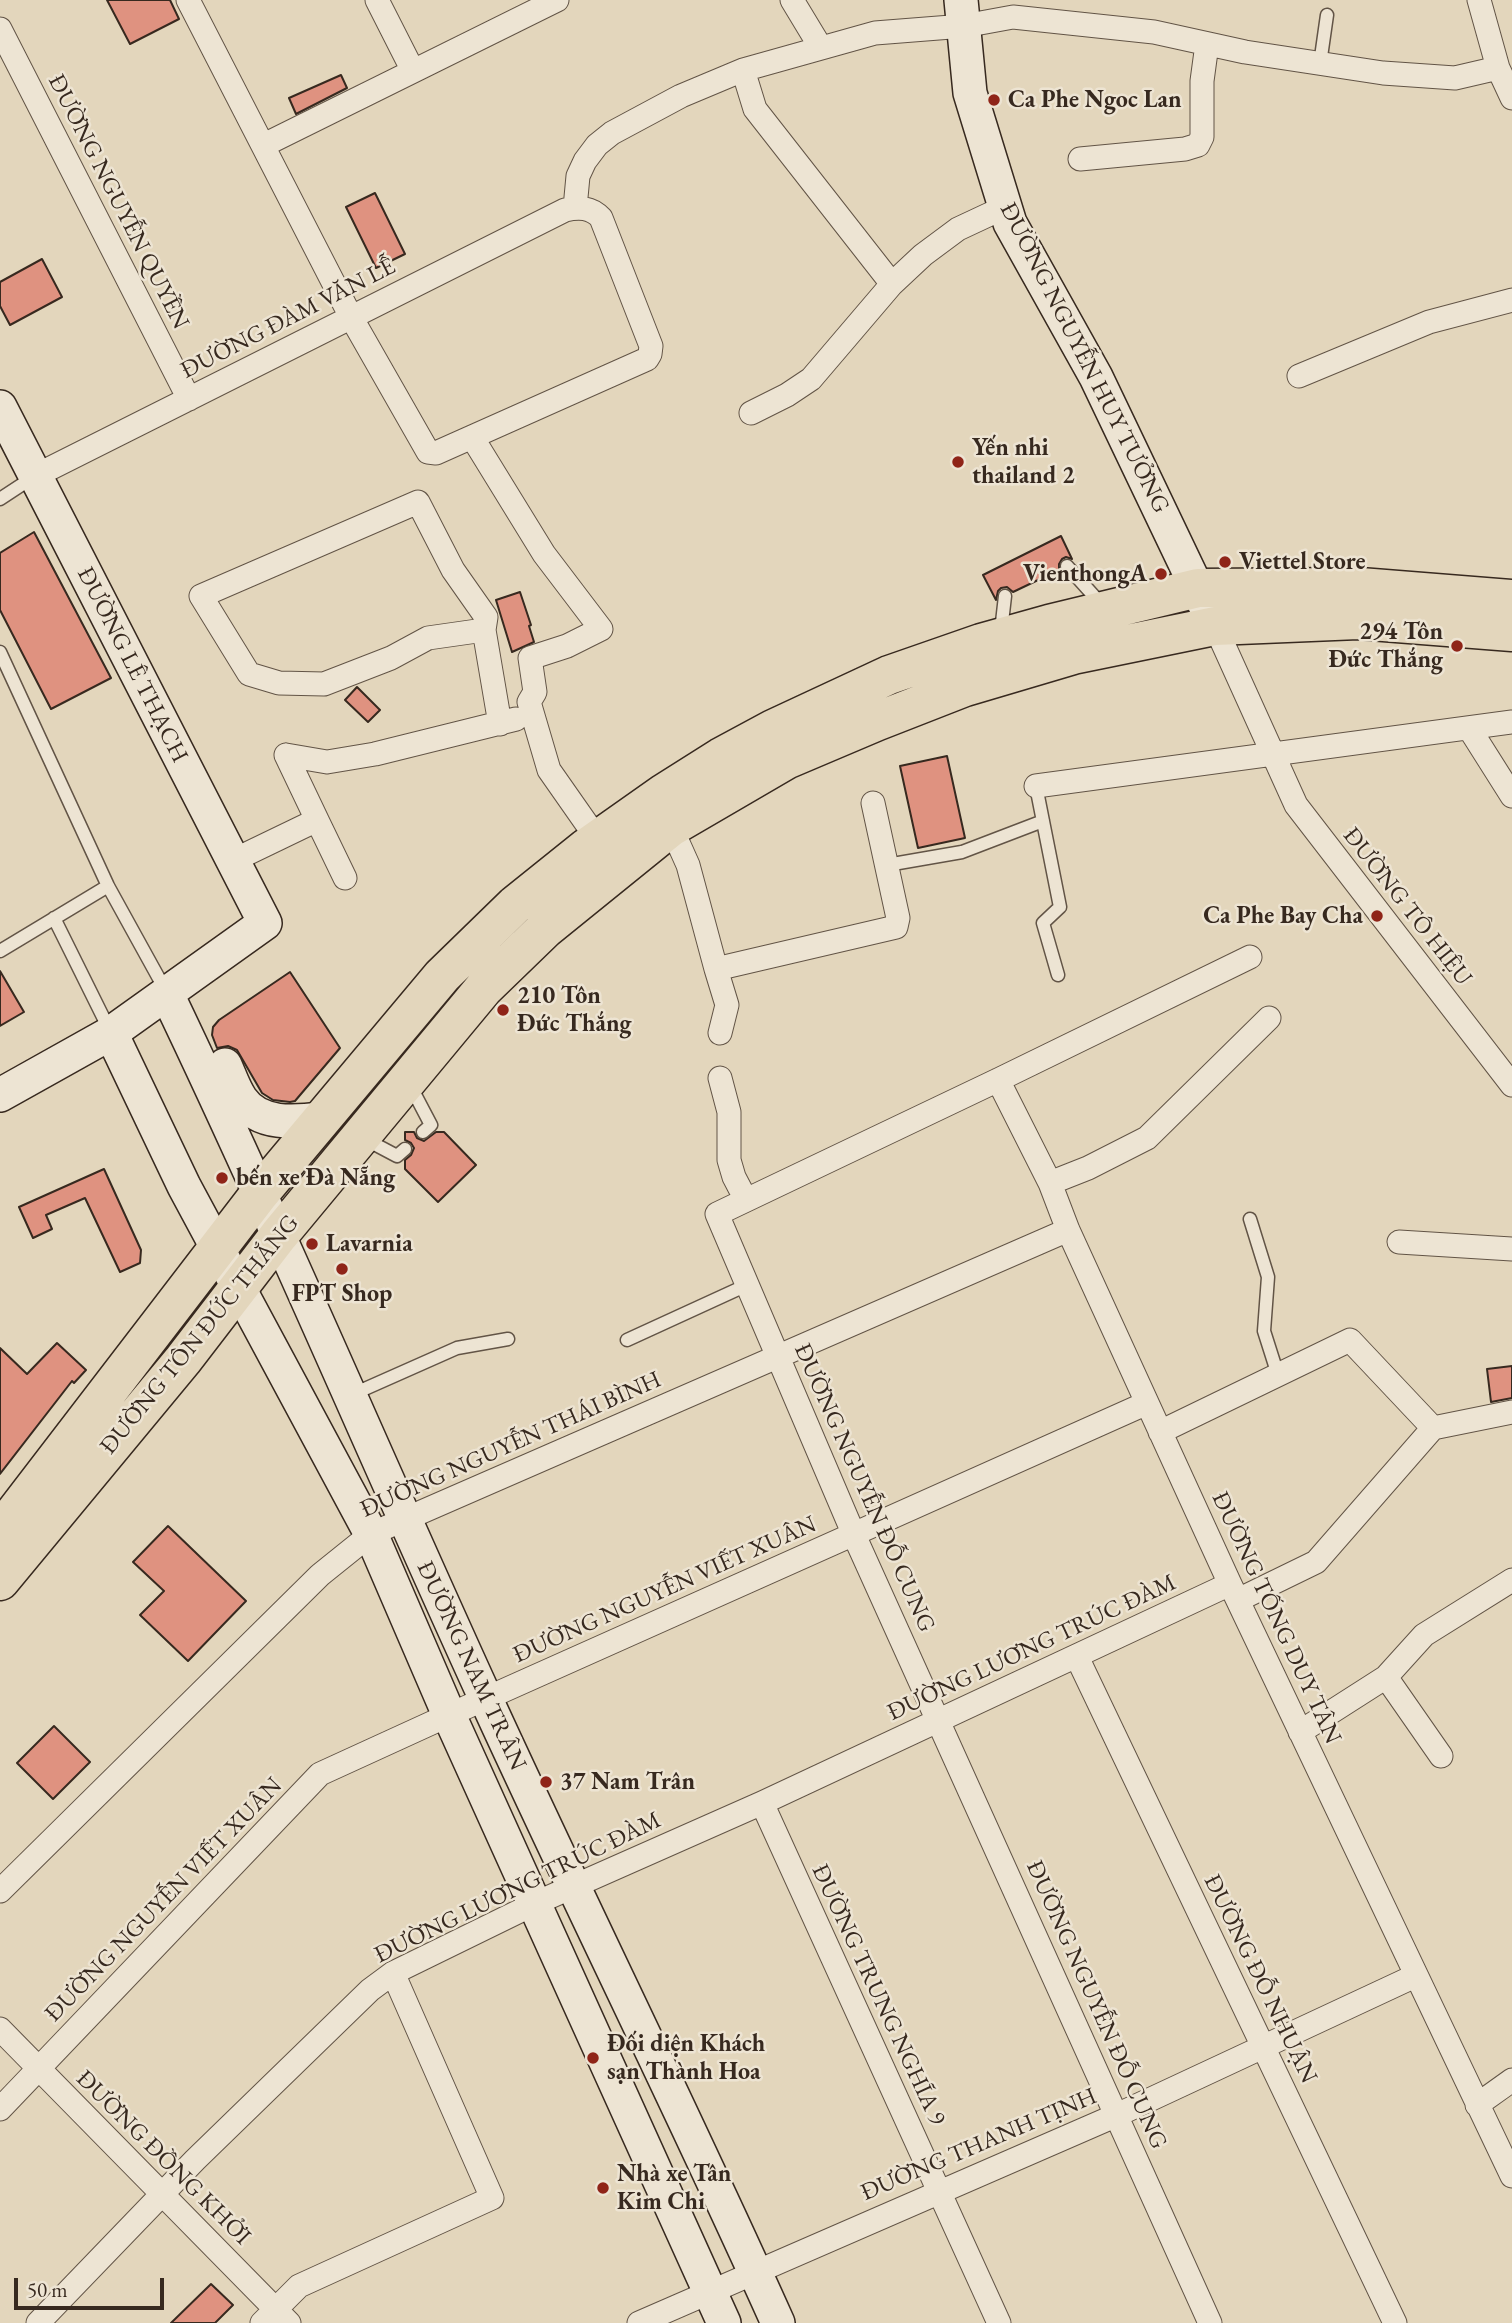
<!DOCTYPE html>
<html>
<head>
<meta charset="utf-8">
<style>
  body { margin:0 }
  #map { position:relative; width:1512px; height:2323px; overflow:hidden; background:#e3d6bc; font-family:"EB Garamond",serif }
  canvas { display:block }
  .scale { position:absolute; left:14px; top:2278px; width:150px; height:32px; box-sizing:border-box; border:4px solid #37291f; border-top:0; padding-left:9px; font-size:21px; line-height:24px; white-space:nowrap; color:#37291f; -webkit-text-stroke:5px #ede4d3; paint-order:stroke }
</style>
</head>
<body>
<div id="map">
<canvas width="1512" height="2323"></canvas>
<div class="scale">50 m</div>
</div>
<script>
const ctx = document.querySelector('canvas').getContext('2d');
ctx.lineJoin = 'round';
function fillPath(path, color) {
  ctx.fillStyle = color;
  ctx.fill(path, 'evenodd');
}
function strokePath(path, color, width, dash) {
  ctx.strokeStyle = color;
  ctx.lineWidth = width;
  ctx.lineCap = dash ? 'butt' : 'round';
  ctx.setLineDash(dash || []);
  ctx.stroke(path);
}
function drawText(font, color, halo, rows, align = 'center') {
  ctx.font = font + ' "EB Garamond",serif';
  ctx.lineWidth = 5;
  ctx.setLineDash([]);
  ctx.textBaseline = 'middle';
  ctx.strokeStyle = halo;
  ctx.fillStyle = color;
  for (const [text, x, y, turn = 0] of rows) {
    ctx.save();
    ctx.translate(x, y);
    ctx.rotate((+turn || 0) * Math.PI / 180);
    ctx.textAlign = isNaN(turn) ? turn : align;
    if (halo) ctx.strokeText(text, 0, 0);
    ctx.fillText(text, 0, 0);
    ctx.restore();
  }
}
const building = new Path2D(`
  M107,0h63l9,19 -49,25z
  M341,75l6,13 -51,26 -7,-16z
  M375,193l30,61 -29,14 -30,-61z
  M42,259l20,38 -52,28 -10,-19v-24z
  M34,532l77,146 -60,31 -51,-99v-57z
  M1061,536l11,23 -6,-2 -4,2 -3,5v6l-46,22 -6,-5 -6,1 -3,3 -2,9 -13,-25z
  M520,592l11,33 -2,1 5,16 -22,10 -16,-52z
  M357,687l23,23 -12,12 -23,-22z
  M947,756l18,82 -47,10 -18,-82z
  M0,971l24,41 -24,14z
  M290,972l50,76 -45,53 -5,1 -17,-2 -11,-7 -25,-43 -9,-4 -11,2 -5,-13 1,-8 6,-7z
  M405,1132h9l3,6 7,3 12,-9h8l32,33 -38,37 -33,-33v-9l6,-5 3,-7 -3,-5 -6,-3z
  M104,1169l37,81 -1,13 -20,9 -35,-74 -39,17 6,14 -19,9 -14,-31z
  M57,1343l29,27 -12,13 -2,-2 -72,93v-126l27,26z
  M1512,1366v32l-21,4 -4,-33z
  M168,1526l78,75 -58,60 -48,-46 24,-24 -31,-29z
  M54,1726l36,36 -37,37 -36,-36z
  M211,2284l22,21 -18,18h-44z`);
fillPath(building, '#df9280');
strokePath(building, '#37291f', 2);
const lane = new Path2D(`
  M1320,64l7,-49
  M0,499l35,-23
  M1067,566l35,39
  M1001,631l4,-35
  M0,652l108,234 59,107
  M1036,786l24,121 -17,16 15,52
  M887,865l75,-13 81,-31
  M54,918l56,113
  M0,951l108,-65
  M410,1085l21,40 -8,7
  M363,1138l34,18 8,-7
  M1250,1219l18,58 -4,54 14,44
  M627,1340l120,-55
  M351,1395l106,-47 51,-9`);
const street = new Path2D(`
  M377,0l36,71
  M792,0l29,48
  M1479,0l19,68 14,30
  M0,29l189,370
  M743,70l12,39 137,175
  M264,145l293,-145
  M1080,159l105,-10 13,-4 4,-8v-56l5,-37
  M575,208l3,-32 7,-15 12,-16 15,-12 69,-37 62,-26 132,-37 89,-7 49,-9 141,15 91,20 138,21 72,5 43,-10
  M1299,376l130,-54 83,-22
  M751,413l36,-18 24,-16 81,-95 31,-29 35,-26 47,-22
  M472,437l72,117 57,75 -34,17 -37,12 5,34 -6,10 20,68 49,70
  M35,476l273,-137 257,-129c14,-3 26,-3 36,8l50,128 -1,8 -3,5 -211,94 -8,-1 -77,-135 -163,-317
  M1215,626l81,179 216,280
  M484,630l2,-13 -33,-47 -35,-68 -217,94 48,78 30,9 45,1 67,-26 37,-20 56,-8 16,94
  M1469,728l43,68
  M286,755l41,7 48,-8 141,-35
  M1036,786l476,-64
  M317,820l28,58
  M671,827l17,38 28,104
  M232,861l85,-41 -31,-65
  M720,1033l7,-28 -11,-36 180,-42 2,-9 -25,-115
  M720,1078l9,34v48l5,17 12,23
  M998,1080l52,103 18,47 162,354 282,592
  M1050,1183l38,-15 59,-30 122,-120
  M1399,1242l113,7
  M1160,1432l190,-92 83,88
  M1238,1600l78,-38 117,-134 79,-16
  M1077,1657l318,666
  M1386,1677l55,79
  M1300,1732l86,-55 38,-42 88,-55
  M762,1803l237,520
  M0,1891l320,-316 51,-41 697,-304
  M0,2029l289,294
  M1477,2105l35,-25
  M0,2109l320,-335 129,-59 698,-312
  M38,2323l157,-163 175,-170 23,-17 143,-70 226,-100 468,-219
  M262,2323l37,-37 193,-88 -99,-225
  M639,2323l478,-208 298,-139
  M1210,2323l-356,-788 -137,-321 281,-134 252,-123`);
const secondary = new Path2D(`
  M961,0l9,93 40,130 86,154 119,249
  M0,407l265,516 -154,110 -111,62
  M167,994c111,232 211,469 318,703 96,210 199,416 293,626
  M111,1033l73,153 187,348 78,181 275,608
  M225,1065c5,11 9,24 16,34 18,27 54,23 81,20`);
const highway = new Path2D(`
  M0,1532l260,-339 182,-217 73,-71 71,-57 78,-55 57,-36 52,-28 116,-54 92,-32 68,-19 149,-36 162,-1 152,12
  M0,1581l183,-221 96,-125 205,-247 61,-59 126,-102 115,-67 92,-39 87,-34 108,-32 142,-29 143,-6 154,12`);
strokePath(lane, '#625446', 15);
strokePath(street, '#625446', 25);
strokePath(secondary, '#37291f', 36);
strokePath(highway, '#37291f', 41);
strokePath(lane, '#ede4d3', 12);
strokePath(street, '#ede4d3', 23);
strokePath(secondary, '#ede4d3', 33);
strokePath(highway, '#e3d6bc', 38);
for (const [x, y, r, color] of [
  [994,100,7,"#8f2418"],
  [958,462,7,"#8f2418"],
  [1225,562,7,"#8f2418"],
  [1161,574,7,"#8f2418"],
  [1457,646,7,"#8f2418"],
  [1377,916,7,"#8f2418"],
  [503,1010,7,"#8f2418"],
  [222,1178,7,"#8f2418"],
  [312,1244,7,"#8f2418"],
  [342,1269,7,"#8f2418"],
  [546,1782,7,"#8f2418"],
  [593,2058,7,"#8f2418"],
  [603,2188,7,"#8f2418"]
]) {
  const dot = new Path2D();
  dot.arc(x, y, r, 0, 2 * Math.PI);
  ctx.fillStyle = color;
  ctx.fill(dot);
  strokePath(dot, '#ede4d3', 2.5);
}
drawText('bold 24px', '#37291f', '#ede4d3', [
  ["Ca Phe Ngoc Lan",1008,100],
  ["Yến nhi",972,448],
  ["thailand 2",972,476],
  ["Viettel Store",1239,562],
  ["VienthongA",1147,574,"right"],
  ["294 Tôn",1443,632,"right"],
  ["Đức Thắng",1443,660,"right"],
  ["Ca Phe Bay Cha",1363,916,"right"],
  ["210 Tôn",517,996],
  ["Đức Thắng",517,1024],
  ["bến xe Đà Nẵng",236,1178],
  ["Lavarnia",326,1244],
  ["FPT Shop",342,1294,"center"],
  ["37 Nam Trân",560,1782],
  ["Đối diện Khách",607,2044],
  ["sạn Thành Hoa",607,2072],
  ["Nhà xe Tân",617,2174],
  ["Kim Chi",617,2202]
], 'left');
drawText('24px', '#37291f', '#ede4d3', [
  ["ĐƯỜNG NGUYỄN QUYỀN",118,202,63],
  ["ĐƯỜNG ĐÀM VĂN LỄ",288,319,-27],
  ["ĐƯỜNG NGUYỄN HUY TƯỞNG",1084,358,63],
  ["ĐƯỜNG LÊ THẠCH",132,665,63],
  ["ĐƯỜNG TÔ HIỆU",1407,907,52],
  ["ĐƯỜNG TÔN ĐỨC THẮNG",200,1335,-51],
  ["ĐƯỜNG NGUYỄN THÁI BÌNH",511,1445,-24],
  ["ĐƯỜNG NGUYỄN ĐỖ CUNG",864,1488,66],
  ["ĐƯỜNG NGUYỄN VIẾT XUÂN",665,1590,-24],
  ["ĐƯỜNG TỐNG DUY TÂN",1276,1618,65],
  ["ĐƯỜNG LƯƠNG TRÚC ĐÀM",1032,1648,-25],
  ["ĐƯỜNG NAM TRÂN",471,1666,65],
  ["ĐƯỜNG LƯƠNG TRÚC ĐÀM",518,1888,-26],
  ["ĐƯỜNG NGUYỄN VIẾT XUÂN",164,1900,-46],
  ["ĐƯỜNG ĐỖ NHUẬN",1260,1979,64],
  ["ĐƯỜNG TRUNG NGHĨA 9",878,1995,65],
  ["ĐƯỜNG NGUYỄN ĐỖ CUNG",1096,2005,66],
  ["ĐƯỜNG THANH TỊNH",979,2145,-23],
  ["ĐƯỜNG ĐỒNG KHỞI",163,2158,45]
]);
</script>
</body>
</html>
